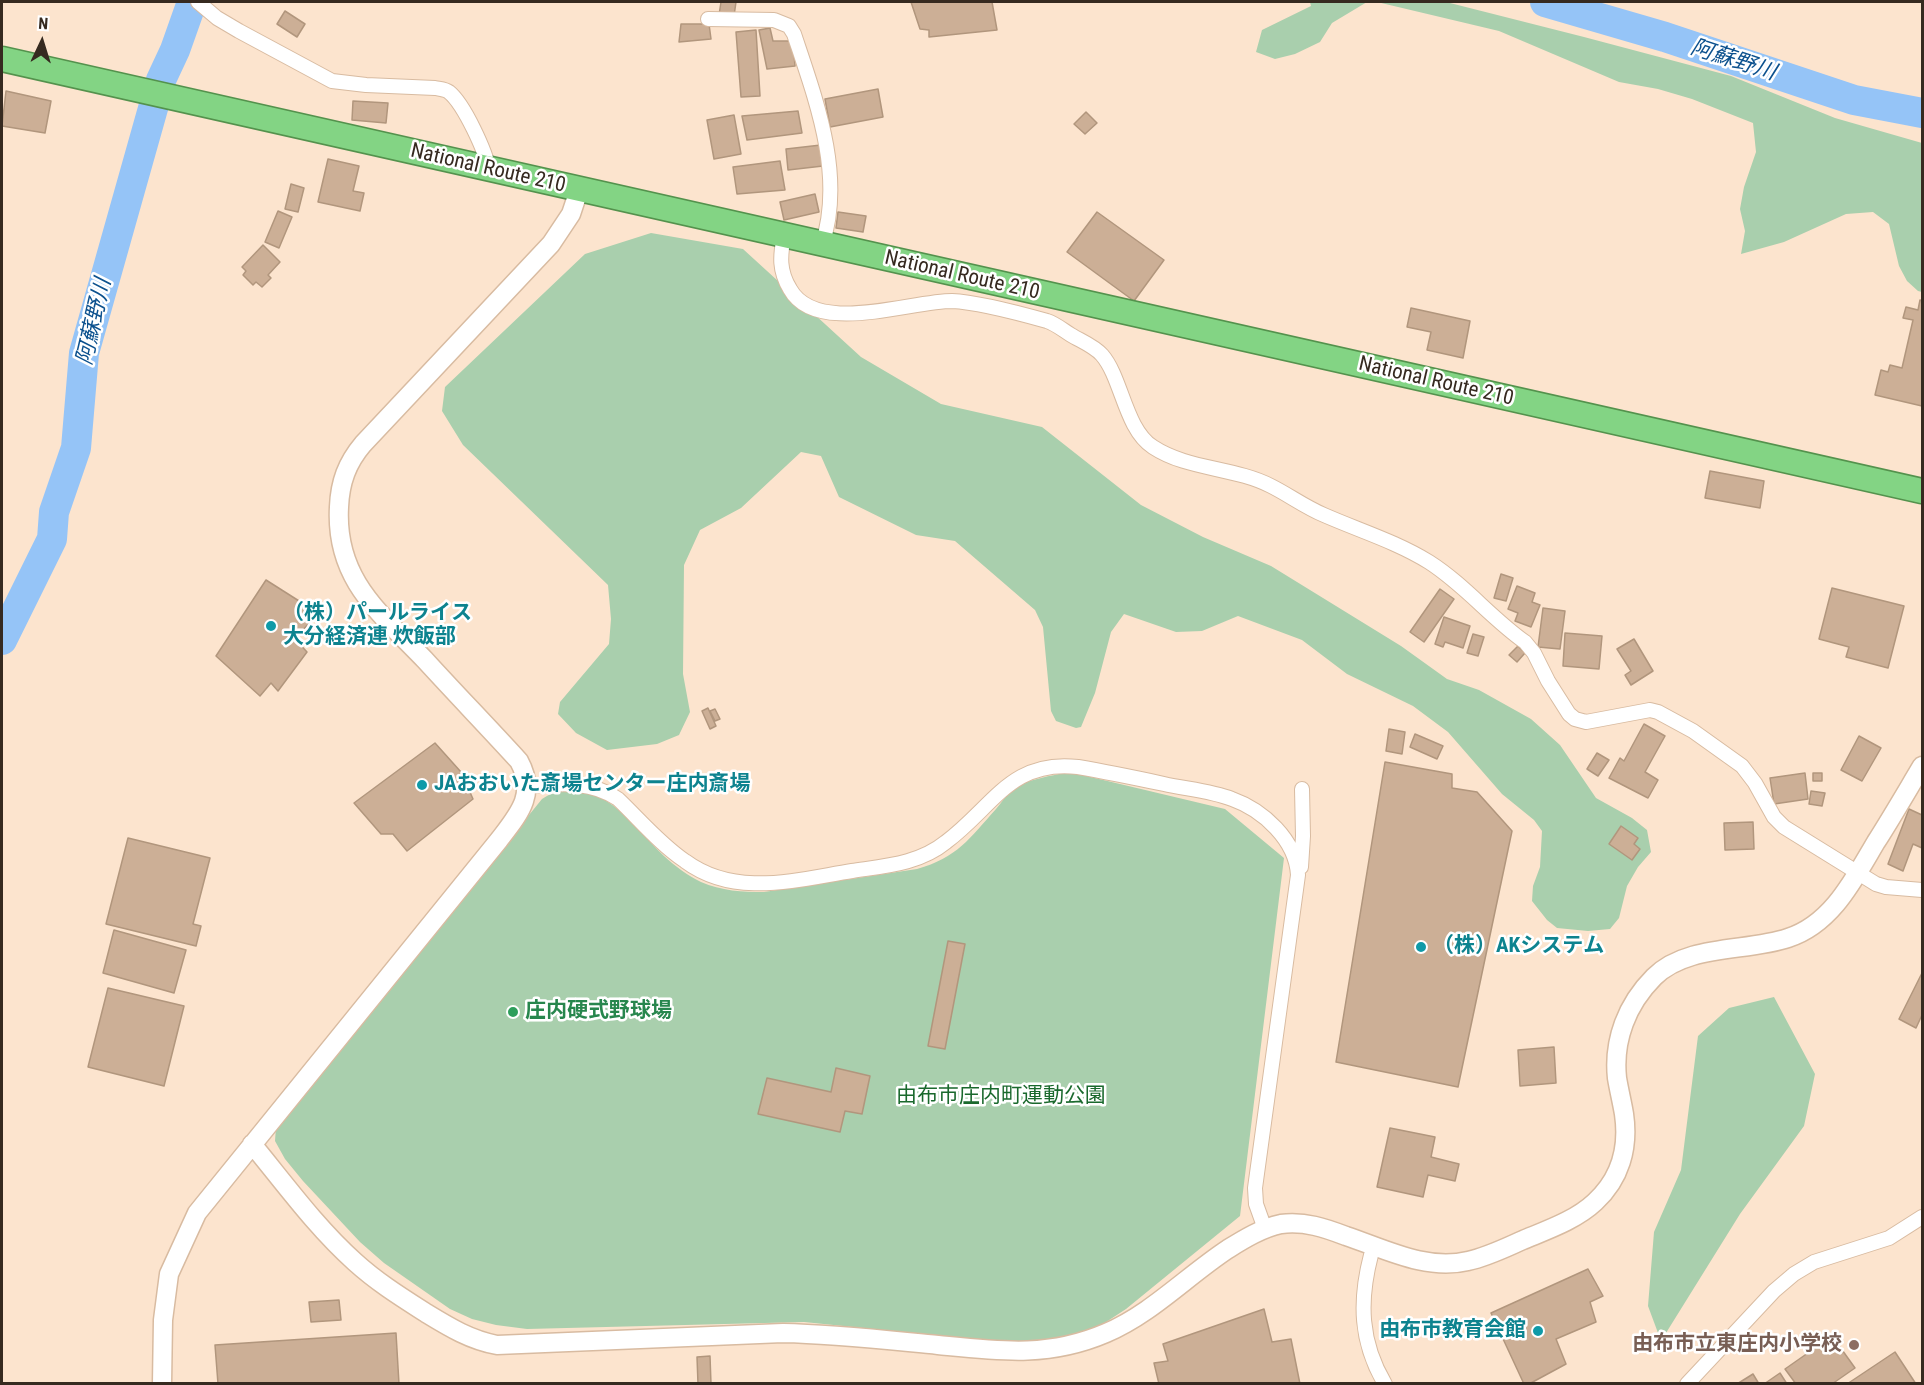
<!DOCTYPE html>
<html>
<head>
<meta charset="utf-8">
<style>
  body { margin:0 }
  #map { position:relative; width:1924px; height:1385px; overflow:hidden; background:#fce4ce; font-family:"Roboto Condensed",sans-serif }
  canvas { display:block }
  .frame { position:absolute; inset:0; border:3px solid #362a20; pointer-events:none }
  .north { position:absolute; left:12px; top:12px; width:60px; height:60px; -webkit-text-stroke:4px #fff; paint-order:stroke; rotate:4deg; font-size:16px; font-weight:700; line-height:24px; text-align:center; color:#362a20 }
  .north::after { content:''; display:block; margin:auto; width:21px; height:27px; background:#362a20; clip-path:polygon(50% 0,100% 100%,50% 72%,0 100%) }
</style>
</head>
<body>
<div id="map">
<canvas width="1924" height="1385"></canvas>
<div class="frame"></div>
<div class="north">N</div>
</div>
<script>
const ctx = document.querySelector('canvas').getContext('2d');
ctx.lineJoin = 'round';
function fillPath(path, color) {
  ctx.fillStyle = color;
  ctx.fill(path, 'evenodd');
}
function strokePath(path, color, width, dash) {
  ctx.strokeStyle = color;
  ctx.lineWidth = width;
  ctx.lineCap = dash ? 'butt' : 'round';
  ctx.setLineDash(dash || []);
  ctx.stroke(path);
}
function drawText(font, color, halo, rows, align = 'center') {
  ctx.font = font + ' "Roboto Condensed","Noto Sans JP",sans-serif';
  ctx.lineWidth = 5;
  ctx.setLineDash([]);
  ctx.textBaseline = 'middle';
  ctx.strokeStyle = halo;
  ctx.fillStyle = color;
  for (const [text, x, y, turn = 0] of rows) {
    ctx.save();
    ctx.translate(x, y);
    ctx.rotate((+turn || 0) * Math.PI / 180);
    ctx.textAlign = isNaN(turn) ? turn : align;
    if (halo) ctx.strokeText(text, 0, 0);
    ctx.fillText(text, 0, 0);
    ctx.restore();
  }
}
fillPath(new Path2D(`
  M1310,2h57l-35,21 -12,19 -25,12 -20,5 -19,-7 6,-22 49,-24z
  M1377,2h69l138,35 147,39 104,42 87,25v149l-4,-1 -11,-10 -8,-15 -10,-42 -16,-12 -27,2 -62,28 -43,12 4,-23 -5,-22 4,-22 12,-35 -3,-29 -61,-24 -34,-10 -39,-7 -120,-51z
  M651,233l92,16 118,108 80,47 101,23 99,78 62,32 68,29 130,80 46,33 32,11 52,29 29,26 36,53 36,20 15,12 4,22 -13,15 -11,19 -8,32 -9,11 -22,2 -31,-3 -10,-8 -15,-19 1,-15 7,-19 2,-36 -8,-11 -32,-26 -54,-62 -35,-26 -66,-32 -45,-34 -64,-24 -36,15 -26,1 -52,-18 -13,18 -16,61 -14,34 -5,1 -20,-7 -5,-10 -8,-84 -8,-17 -80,-69 -39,-6 -77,-38 -18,-41 -20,-4 -60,56 -41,22 -16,35 -1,109 7,38 -11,23 -22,9 -50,6 -31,-17 -18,-19 2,-12 49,-58 2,-25 -3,-34 -145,-140 -21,-34 3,-24 140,-133z
  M1059,774h19l147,35 59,49 -44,358 -114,93 -26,17 -25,10 -56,8 -215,-22 -277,7 -31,-4 -24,-6 -22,-10 -66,-46 -24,-21 -57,-61 -18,-22 -10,-18 1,-14 266,-328c9,-6 15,-7 26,-8 41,-5 69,40 96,65 11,10 24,20 37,26 20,9 42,10 63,10l153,-23c40,-11 53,-31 79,-60 6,-7 12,-16 19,-21 12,-8 30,-11 44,-14z
  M1774,997l41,77 -11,52 -64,88 -79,127 -13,-35 6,-74 27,-62 17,-134 31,-28z`), '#a9cfad');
strokePath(new Path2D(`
  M1545,2l120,35 189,63 68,13
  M2,640l50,-101 2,-27 22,-64 8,-95 77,-273 14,-30 17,-48`), '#95c4f7', 30);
const building = new Path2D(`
  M721,2h15l-2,14 -15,-1z
  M911,2h81l5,28 -68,7v-7l-9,-1z
  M285,11l20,13 -8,13 -20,-13z
  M681,24h28l2,15 -32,3z
  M770,28l3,13h20l2,25 -28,3 -8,-39z
  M756,30l4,66 -19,1 -5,-65z
  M878,89l5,28 -53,10 -5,-28z
  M6,91l45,10 -6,32 -43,-7z
  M353,101l35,2 -2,20 -34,-3z
  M798,111l4,22 -55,7 -5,-24z
  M1086,112l11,11 -12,11 -11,-10z
  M734,115l7,39 -27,5 -7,-39z
  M821,145l2,21 -35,4 -2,-21z
  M328,159l31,7 -6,25 11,2 -4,18 -42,-9z
  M780,161l5,29 -48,4 -4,-27z
  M291,184l13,4 -6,24 -13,-3z
  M815,194l4,18 -35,8 -4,-18z
  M278,211l14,6 -13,31 -14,-6z
  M838,212l28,4 -3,16 -27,-4z
  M1097,212l67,48 -30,41 -67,-49z
  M263,245l17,17 -12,13 3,3 -9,9 -6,-5 -3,3 -10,-10 3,-4 -4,-4z
  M1920,300l2,1v105l-47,-11 6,-25 7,2 2,-7 12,3 11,-48 -10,-2 3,-11 12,3z
  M1411,308l59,13 -7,37 -36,-8 4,-18 -24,-5z
  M1710,471l54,10 -4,27 -55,-10z
  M1501,574l12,4 -7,23 -12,-3z
  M266,580l52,33 -23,26 12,13 -29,39 -7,-8 -11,13 -44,-40z
  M1517,586l18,7 -3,9 8,3 -9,22 -16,-6 3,-8 -10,-4z
  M1832,588l72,18 -16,62 -42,-11 3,-10 -30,-8z
  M1440,589l14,10 -30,43 -14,-10z
  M1543,608l22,3 -5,38 -22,-2z
  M1444,617l26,9 -7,22 -18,-6 -2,5 -8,-3z
  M1565,633l37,3 -3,33 -36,-3z
  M1473,634l11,3 -6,19 -11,-3z
  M1634,639l19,32 -22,14 -6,-10 6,-4 -14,-22z
  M1518,646l7,7 -8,9 -8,-7z
  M708,708l8,18 -6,3 -8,-18z
  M715,709l5,10 -5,2 -5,-10z
  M1644,724l21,12 -20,36 13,8 -10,18 -39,-20 11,-20 4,3z
  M1389,729l16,3 -3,22 -16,-3z
  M1415,734l28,12 -6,13 -27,-12z
  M1859,736l22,12 -19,33 -21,-11z
  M435,743l26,29 12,27 -66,52 -14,-17h-12l-27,-31z
  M1597,753l12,7 -11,16 -11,-7z
  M1385,762l67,12v14l25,4 35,39 -54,256 -122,-25z
  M1805,773l3,26 -34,5 -4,-26z
  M1813,773h9v8h-9z
  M1811,791l14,2 -3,13 -13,-2z
  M1909,809l13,6v33l-9,-4 -10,27 -15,-7z
  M1753,822l1,27 -29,1 -1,-27z
  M1621,826l17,12 -4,6 6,5 -8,11 -23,-16z
  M128,838l82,20 -17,66 8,2 -5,20 -90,-22z
  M114,930l72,20 -12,43 -71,-20z
  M948,941l17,3 -20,105 -17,-3z
  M1922,973v42l-6,13 -17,-9z
  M108,988l76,18 -20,80 -76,-19z
  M1554,1047l2,36 -36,3 -2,-36z
  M836,1068l34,8 -8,38 -17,-3 -5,21 -82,-18 9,-36 64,14z
  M1390,1128l45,9 -4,20 28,7 -4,17 -27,-6 -5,22 -46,-10z
  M1588,1269l15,27 -13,6 6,20 -40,17 10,25 -37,20h-5l-33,-71z
  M339,1300l2,20 -30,2 -2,-20z
  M1264,1309l8,33 19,-3 9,45h-141l-5,-21 14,-2 -5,-17z
  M396,1333l3,51h-181l-3,-39z
  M1825,1341l8,11 7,-5 15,21 -23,16h-36l-11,-15z
  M1895,1352l21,32h-69z
  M710,1356l1,28h-13l-1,-27z
  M1780,1373l7,11h-23z
  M1753,1374l6,10h-22z`);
fillPath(building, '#ccaf96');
strokePath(building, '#b1967d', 1.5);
const minor = new Path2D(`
  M198,2l19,16 22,13 93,50 34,4 69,3c5,1 10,1 14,4 15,12 37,60 40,78
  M708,19l66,1 15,6 5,8c22,66 51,142 28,211
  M784,236c-4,20 -5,35 6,53 26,47 120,12 162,12 25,1 70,13 95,20 9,3 16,9 24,14 10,6 23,11 31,20 20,23 23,74 51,92 35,23 81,20 118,39 18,9 34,21 53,29 34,15 73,27 105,47 36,23 62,56 96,80l9,11 14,28 21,33 6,5 11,3 64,-12 8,2 35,19 49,35 13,17 19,34 10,10 92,57 10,3 36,3
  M527,786c33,-2 63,-6 91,13 22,21 42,45 67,62 50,37 110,19 167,10 33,-5 67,-7 94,-29 47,-35 65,-83 132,-75 29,5 58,11 86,17 22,5 47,7 68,15 31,11 64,41 66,76l-43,313 1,16 9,25
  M1301,867l2,-31 -1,-47
  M1371,1255c-12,46 -11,87 14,129
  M1687,1384l87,-93 20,-17 20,-12 75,-24 33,-21`);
const tertiary = new Path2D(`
  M252,1144c33,40 64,83 103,118 22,20 46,35 71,51 23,14 44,27 71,32l286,-12c51,1 103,7 155,12 60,6 110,13 168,-12 45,-19 81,-57 122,-84 16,-10 34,-21 53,-25 24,-3 44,4 65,12 39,13 80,35 122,25 19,-4 37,-13 55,-21 24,-10 53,-20 72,-38 25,-23 34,-54 29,-88 -2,-12 -5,-24 -7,-36 -4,-38 10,-74 37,-101 33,-33 93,-25 134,-39 44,-14 66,-59 88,-96 16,-25 31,-51 46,-76
  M162,1384l1,-64 6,-46 28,-61 302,-373c20,-26 38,-46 20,-79 -31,-34 -63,-67 -94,-101 -46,-48 -90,-81 -86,-153 1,-25 8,-44 24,-63l188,-200 20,-30 8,-24`);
const trunk = new Path2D(`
  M2,59l1920,432`);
strokePath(minor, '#d8bba1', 16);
strokePath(tertiary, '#d8bba1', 21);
strokePath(trunk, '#54924d', 27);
strokePath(minor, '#fff', 14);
strokePath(tertiary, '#fff', 18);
strokePath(trunk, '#83d484', 24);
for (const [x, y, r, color] of [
  [271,626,6,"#0f9aa8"],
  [422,785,6,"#0f9aa8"],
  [1421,947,6,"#0f9aa8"],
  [513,1012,6,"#2e9e5b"],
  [1538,1331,6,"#0f9aa8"],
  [1854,1345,6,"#8d6e63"]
]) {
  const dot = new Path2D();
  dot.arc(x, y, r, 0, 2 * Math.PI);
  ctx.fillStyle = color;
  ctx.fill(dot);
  strokePath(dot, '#fff', 2);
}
drawText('21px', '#362a20', '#fff', [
  ["National Route 210",488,169,13],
  ["National Route 210",962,276,13],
  ["National Route 210",1436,382,13]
]);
drawText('bold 21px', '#0d838f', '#fff', [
  ["（株）パールライス",283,614],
  ["大分経済連 炊飯部",283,638],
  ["JAおおいた斎場センター庄内斎場",434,785],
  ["（株）AKシステム",1433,947],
  ["由布市教育会館",1526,1331,"right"]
], 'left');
drawText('bold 21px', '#27864d', '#fff', [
  ["庄内硬式野球場",525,1012]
], 'left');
drawText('21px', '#1a692d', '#fff', [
  ["由布市庄内町運動公園",1001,1097]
]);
drawText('bold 21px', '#785e54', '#fff', [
  ["由布市立東庄内小学校",1842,1345]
], 'right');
drawText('italic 22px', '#0c518e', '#fff', [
  ["阿蘇野川",1733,61,18],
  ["阿蘇野川",95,322,-77]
]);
</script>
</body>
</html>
